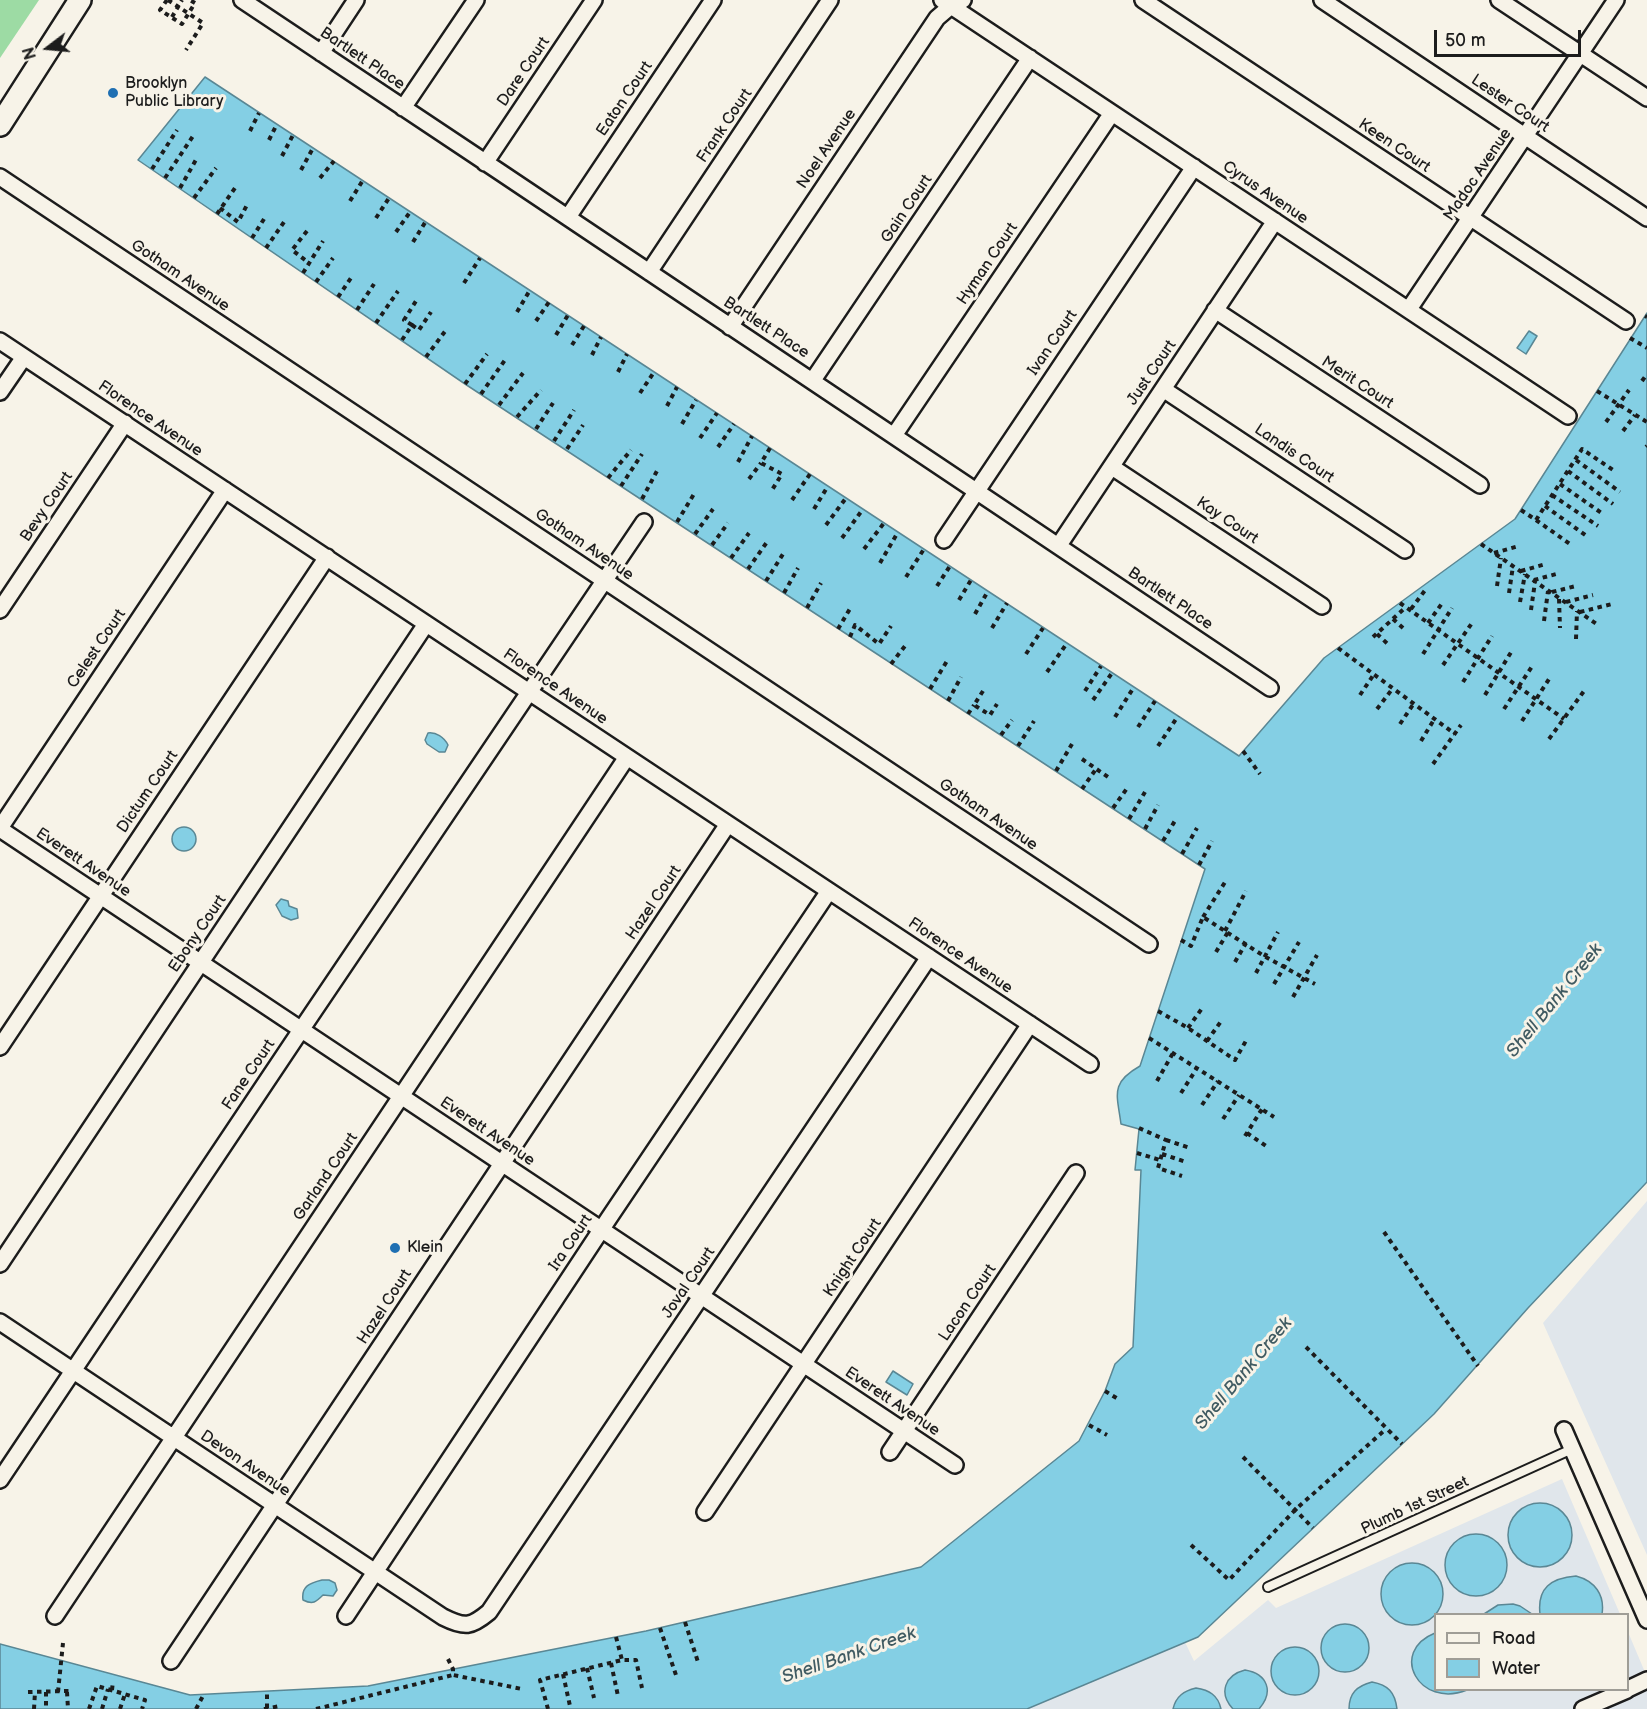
<!DOCTYPE html>
<html>
<head>
<meta charset="utf-8">
<style>
  body { margin:0 }
  #map { position:relative; width:1647px; height:1709px; overflow:hidden; background:#f7f3e8; font-family:"Balsamiq Sans",sans-serif }
  canvas { display:block }
  .legend { position:absolute; left:1434px; top:1613px; width:195px; height:78px; box-sizing:border-box; background:#f7f3e8; border:2px solid #9f9d96; margin:0; padding:8px 10px; list-style:none; font-size:18px; color:#1c1c1c }
  .legend li { display:flex; align-items:center; gap:12px; height:30px }
  .legend b { width:30px; border:2px solid #9f9d96 }
  .north { position:absolute; left:18px; top:18px; width:60px; height:60px; -webkit-text-stroke:4px #f7f3e8; paint-order:stroke; rotate:254deg; font-size:16px; font-weight:700; line-height:24px; text-align:center; color:#1c1c1c }
  .north::after { content:''; display:block; margin:auto; width:21px; height:27px; background:#1c1c1c; clip-path:polygon(50% 0,100% 100%,50% 72%,0 100%) }
  .scale { position:absolute; left:1434px; top:30px; width:147px; height:27px; box-sizing:border-box; border:3px solid #1c1c1c; border-top:0; padding-left:8px; font-size:18px; line-height:21px; white-space:nowrap; color:#1c1c1c; -webkit-text-stroke:4px #f7f3e8; paint-order:stroke }
</style>
</head>
<body>
<div id="map">
<canvas width="1647" height="1709"></canvas>
<ul class="legend">
<li><b style="height:8px;background:#f7f3e8"></b>Road</li>
<li><b style="height:16px;background:#84cfe4"></b>Water</li>
</ul>
<div class="north">N</div>
<div class="scale">50 m</div>
</div>
<script>
const ctx = document.querySelector('canvas').getContext('2d');
ctx.lineJoin = 'round';
function fillPath(path, color) {
  ctx.fillStyle = color;
  ctx.fill(path, 'evenodd');
}
function strokePath(path, color, width, dash) {
  ctx.strokeStyle = color;
  ctx.lineWidth = width;
  ctx.lineCap = dash ? 'butt' : 'round';
  ctx.setLineDash(dash || []);
  ctx.stroke(path);
}
function drawText(font, color, halo, rows, align = 'center') {
  ctx.font = font + ' "Balsamiq Sans",sans-serif';
  ctx.lineWidth = 6;
  ctx.setLineDash([]);
  ctx.textBaseline = 'middle';
  ctx.strokeStyle = halo;
  ctx.fillStyle = color;
  for (const [text, x, y, turn = 0] of rows) {
    ctx.save();
    ctx.translate(x, y);
    ctx.rotate((+turn || 0) * Math.PI / 180);
    ctx.textAlign = isNaN(turn) ? turn : align;
    if (halo) ctx.strokeText(text, 0, 0);
    ctx.fillText(text, 0, 0);
    ctx.restore();
  }
}
fillPath(new Path2D(`
  M1647,1201v354l-104,-232z
  M1562,1479l58,135h-184v76h192v-58l19,45v32h-620l158,-67 9,19 74,-61 8,8z`), '#e0e6eb');
fillPath(new Path2D(`
  M0,0h39l-39,58z`), '#9ddba4');
const water = new Path2D(`
  M205,77l1034,679 85,-98 191,-139 132,-206v869l-119,126 -94,106 -236,223 -171,72h-1027v-65l190,51 178,-9 278,-55 275,-64 158,-126 26,-50 10,-27 18,-17 8,-177h-6l4,-41 -18,-5c-4,-30 -11,-41 19,-58l65,-197 -740,-485 -327,-224z
  M1529,331l8,5 -11,18 -9,-6z
  M428,733c8,-1 16,4 20,12l-3,7h-6l-12,-8 -2,-4z
  M172 839a12 12 0 1 1 24 0a12 12 0 1 1-24 0Z
  M281,899l7,2 1,5 8,3 1,9 -7,2 -9,-4 -6,-11z
  M893,1371l20,13 -6,11 -21,-13z
  M1508 1535a32 32 0 1 1 64 0a32 32 0 1 1-64 0Z
  M1445 1565a31 31 0 1 1 62 0a31 31 0 1 1-62 0Z
  M1381 1594a31 31 0 1 1 62 0a31 31 0 1 1-62 0Z
  M1576,1576c19,5 29,19 26,38h-62c-3,-26 11,-36 36,-38z
  M322,1580h7l6,3 2,7 -4,6 -10,-1c-7,7 -10,10 -20,5 -2,-14 7,-17 19,-20z
  M1513,1604l7,2 12,8h-48l14,-9z
  M1321 1648a24 24 0 1 1 48 0a24 24 0 1 1-48 0Z
  M1435,1633l1,57h31c-48,19 -79,-38 -32,-57z
  M1271 1671a24 24 0 1 1 48 0a24 24 0 1 1-48 0Z
  M1245,1670c23,4 29,22 14,39h-26c-15,-16 -8,-34 12,-39z
  M1372,1682c16,3 23,10 25,27h-48c0,-16 8,-23 23,-27z
  M1196,1688c13,2 22,7 25,21h-48c3,-13 11,-18 23,-21z`);
fillPath(water, '#84cfe4');
strokePath(water, '#5a8794', 1.5);
const service = new Path2D(`
  M1268,1587l304,-138`);
const minor = new Path2D(`
  M242,0c343,229 687,457 1028,688
  M942,0l626,416
  M1143,0l483,321
  M1322,0l325,218
  M1499,0l148,98
  M321,53l35,-53
  M403,108l73,-108
  M485,163l109,-163
  M0,177l1149,767
  M568,217l145,-217
  M649,272l181,-272
  M1409,309l207,-309
  M1215,310l265,175
  M730,327l207,-309 14,-12 12,-6
  M0,341l1090,723
  M813,380l217,-322
  M1163,389l242,161
  M0,392l24,-35
  M895,434l217,-321
  M1112,467l210,139
  M944,540l250,-373
  M1059,545l216,-324
  M0,610l125,-187
  M0,828l225,-338
  M0,829l955,636
  M0,1047l327,-490
  M0,1264l426,-640
  M0,1322l443,295c22,11 28,10 46,-5l440,-655
  M1564,1430l83,190
  M890,1452l186,-279
  M0,1480l301,-450 343,-508
  M705,1512l325,-488
  M55,1616l572,-859
  M346,1616l263,-398 220,-327
  M171,1661l557,-837
  M1628,1689l19,-9
  M1583,1709l44,-19`);
const secondary = new Path2D(`
  M0,125l80,-125`);
strokePath(service, '#1c1c1c', 12);
strokePath(minor, '#1c1c1c', 20);
strokePath(secondary, '#1c1c1c', 26);
strokePath(new Path2D(`
  M167,0l-7,10 22,14 13,-21 -5,-3
  M168,0l35,23 -17,27
  M172,17l10,-17
  M250,131l9,-18
  M269,140l8,-16
  M282,156l11,-21
  M152,169l25,-39
  M301,170l12,-22
  M165,178l28,-42
  M320,178l14,-17
  M180,188l17,-30
  M194,198l22,-30
  M350,201l13,-21
  M220,208l18,14 10,-19
  M217,214l20,-29
  M376,218l13,-20
  M307,231l-15,19 17,13
  M396,232l14,-20
  M252,238l12,-19
  M413,242l13,-21
  M266,248l18,-26
  M303,273l20,-32
  M316,282l17,-24
  M464,283l16,-25
  M338,297l15,-22
  M357,310l17,-26
  M517,312l13,-22
  M1645,316l2,1
  M536,321l13,-19
  M376,323l22,-32
  M412,325l7,5 12,-18
  M556,335l12,-20
  M1630,338l17,10
  M402,340l10,-15 -8,-5 12,-19
  M572,345l12,-19
  M592,355l9,-18
  M426,357l20,-27
  M618,372l9,-18
  M1642,381l5,-7
  M465,384l22,-30
  M1597,391l50,31
  M640,393l14,-21
  M481,394l24,-34
  M499,405l24,-32
  M667,406l10,-19
  M517,417l24,-27
  M1606,422l23,-32
  M682,424l14,-24
  M536,429l17,-26
  M1623,431l12,-16
  M700,438l17,-25
  M554,441l20,-31
  M718,447l16,-23
  M1646,447l1,-1
  M770,448l-9,15 21,11 -10,16
  M567,449l16,-24
  M1576,460l44,32
  M738,462l14,-26
  M1568,471l45,33
  M608,478l23,-28
  M749,479l12,-16
  M1560,484l43,30
  M621,486l21,-32
  M1552,495l46,31
  M642,499l16,-30
  M792,500l18,-26
  M1545,506l43,31
  M814,509l14,-23
  M1521,510l15,10 46,-71 34,23
  M1536,520l34,24
  M677,522l17,-28
  M826,525l20,-27
  M695,534l18,-25
  M842,538l21,-29
  M1481,544l117,81
  M712,545l16,-22
  M864,549l20,-26
  M1494,553l25,-7
  M731,558l18,-25
  M880,563l18,-31
  M748,569l19,-27
  M1521,571l25,-7
  M906,577l18,-28
  M1534,580l26,-7
  M766,581l17,-27
  M937,586l13,-20
  M1497,586l4,-28
  M1552,592l24,-6
  M784,593l14,-25
  M1509,593l4,-27
  M1559,599l1,29
  M959,600l12,-20
  M1520,602l5,-28
  M1566,602l27,-7
  M1400,603l164,116
  M807,608l14,-25
  M1411,609l15,-20
  M1531,610l4,-28
  M1580,612l32,-8
  M975,614l13,-23
  M1393,619l10,9
  M1544,621l4,-30
  M1428,623l15,-21
  M992,628l15,-25
  M838,629l13,-22
  M1377,634l13,12
  M850,637l5,-12 24,19 12,-18
  M1373,637l33,-30
  M1576,639l1,-28
  M1338,648l117,86
  M1026,654l17,-26
  M1423,654l29,-46
  M891,664l14,-18
  M1443,665l29,-42
  M1047,672l20,-29
  M1463,682l29,-46
  M930,689l17,-28
  M983,691l-9,14 16,10 7,-11
  M1085,691l16,-25
  M1360,695l14,-21
  M1485,695l28,-46
  M1093,700l19,-27
  M948,701l13,-24
  M1377,709l16,-21
  M1504,709l29,-44
  M968,714l6,-9
  M1115,717l19,-30
  M1522,721l29,-45
  M1400,724l14,-21
  M1138,727l17,-26
  M1001,735l11,-15
  M1549,739l35,-48
  M1421,741l14,-23
  M1018,746l16,-25
  M1158,746l20,-30
  M1243,751l17,23
  M1082,759l26,18
  M1433,764l28,-39
  M1056,771l16,-27
  M1082,789l14,-20
  M1113,808l15,-21
  M1129,819l16,-27
  M1145,829l13,-24
  M1163,841l13,-22
  M1182,854l15,-26
  M1199,865l13,-24
  M1203,917l24,-38
  M1225,931l21,-40
  M1181,940l10,6 12,-29 61,39 51,28
  M1216,952l12,-20
  M1235,962l11,-19
  M1256,973l22,-41
  M1274,984l25,-42
  M1293,997l24,-42
  M1158,1011l30,17 47,32 12,-21
  M1188,1028l15,-21
  M1149,1038l125,79
  M1207,1041l15,-21
  M1157,1081l16,-28
  M1181,1093l16,-25
  M1202,1105l16,-24
  M1223,1119l16,-24
  M1139,1128l27,12 -8,28 24,8
  M1247,1133l22,15
  M1245,1136l17,-27
  M1166,1140l24,8
  M1137,1153l23,7
  M1162,1154l24,8
  M1384,1232l94,134
  M1306,1347l96,97
  M1105,1391l13,8
  M1089,1425l18,10
  M1243,1457l70,71
  M1191,1545l38,35 66,-70 91,-81
  M685,1622l13,40
  M660,1628l17,50
  M616,1637l6,23
  M448,1659l5,10v6l69,14
  M611,1663l7,33
  M587,1668l7,30
  M563,1674l7,32
  M112,1690l1,-9
  M28,1692l41,-1
  M46,1692v17
  M58,1692l5,-49
  M67,1692l1,17
  M267,1708v-17
  M34,1709l1,-17
  M89,1709l8,-23 48,14 -3,9
  M102,1709l6,-20
  M120,1709l5,-15
  M196,1709l8,-15
  M264,1709l16,-3
  M316,1709l137,-34
  M548,1709l-8,-29 82,-20h14l6,28`), '#1c1c1c', 4, [4.5, 4.5]);
strokePath(service, '#f7f3e8', 8);
strokePath(minor, '#f7f3e8', 15);
strokePath(secondary, '#f7f3e8', 21);
for (const [x, y, r, color] of [
  [113,93,6,"#1f6fb2"],
  [395,1248,6,"#1f6fb2"]
]) {
  const dot = new Path2D();
  dot.arc(x, y, r, 0, 2 * Math.PI);
  ctx.fillStyle = color;
  ctx.fill(dot);
  strokePath(dot, '#f7f3e8', 2);
}
drawText('16px', '#1c1c1c', '#f7f3e8', [
  ["Bartlett Place",362,59,34],
  ["Dare Court",524,72,-56],
  ["Eaton Court",625,99,-56],
  ["Lester Court",1510,104,34],
  ["Frank Court",725,126,-56],
  ["Keen Court",1394,146,34],
  ["Noel Avenue",827,149,-56],
  ["Madoc Avenue",1478,175,-56],
  ["Cyrus Avenue",1265,193,34],
  ["Gain Court",907,209,-56],
  ["Hyman Court",988,264,-56],
  ["Gotham Avenue",180,276,34],
  ["Bartlett Place",766,328,33],
  ["Ivan Court",1053,343,-56],
  ["Just Court",1152,373,-56],
  ["Merit Court",1357,383,33],
  ["Florence Avenue",150,419,34],
  ["Landis Court",1294,454,34],
  ["Bevy Court",47,507,-56],
  ["Kay Court",1227,521,34],
  ["Gotham Avenue",584,545,34],
  ["Bartlett Place",1170,599,34],
  ["Celest Court",97,649,-56],
  ["Florence Avenue",555,687,34],
  ["Dictum Court",148,792,-56],
  ["Gotham Avenue",988,815,34],
  ["Everett Avenue",83,863,34],
  ["Hazel Court",654,903,-56],
  ["Ebony Court",198,934,-56],
  ["Florence Avenue",960,956,34],
  ["Fane Court",249,1075,-56],
  ["Everett Avenue",487,1132,34],
  ["Garland Court",326,1177,-56],
  ["Ira Court",571,1243,-56],
  ["Knight Court",853,1258,-56],
  ["Joval Court",689,1283,-56],
  ["Lacon Court",968,1303,-56],
  ["Hazel Court",385,1307,-57],
  ["Everett Avenue",892,1402,34],
  ["Devon Avenue",245,1464,34],
  ["Plumb 1st Street",1415,1506,-25]
]);
drawText('16px', '#1c1c1c', '#f7f3e8', [
  ["Brooklyn",125,84],
  ["Public Library",125,102],
  ["Klein",407,1248]
], 'left');
drawText('italic 18px', '#405b62', '#f7f3e8', [
  ["Shell Bank Creek",1555,1001,-51],
  ["Shell Bank Creek",1244,1374,-50],
  ["Shell Bank Creek",849,1656,-19]
]);
</script>
</body>
</html>
